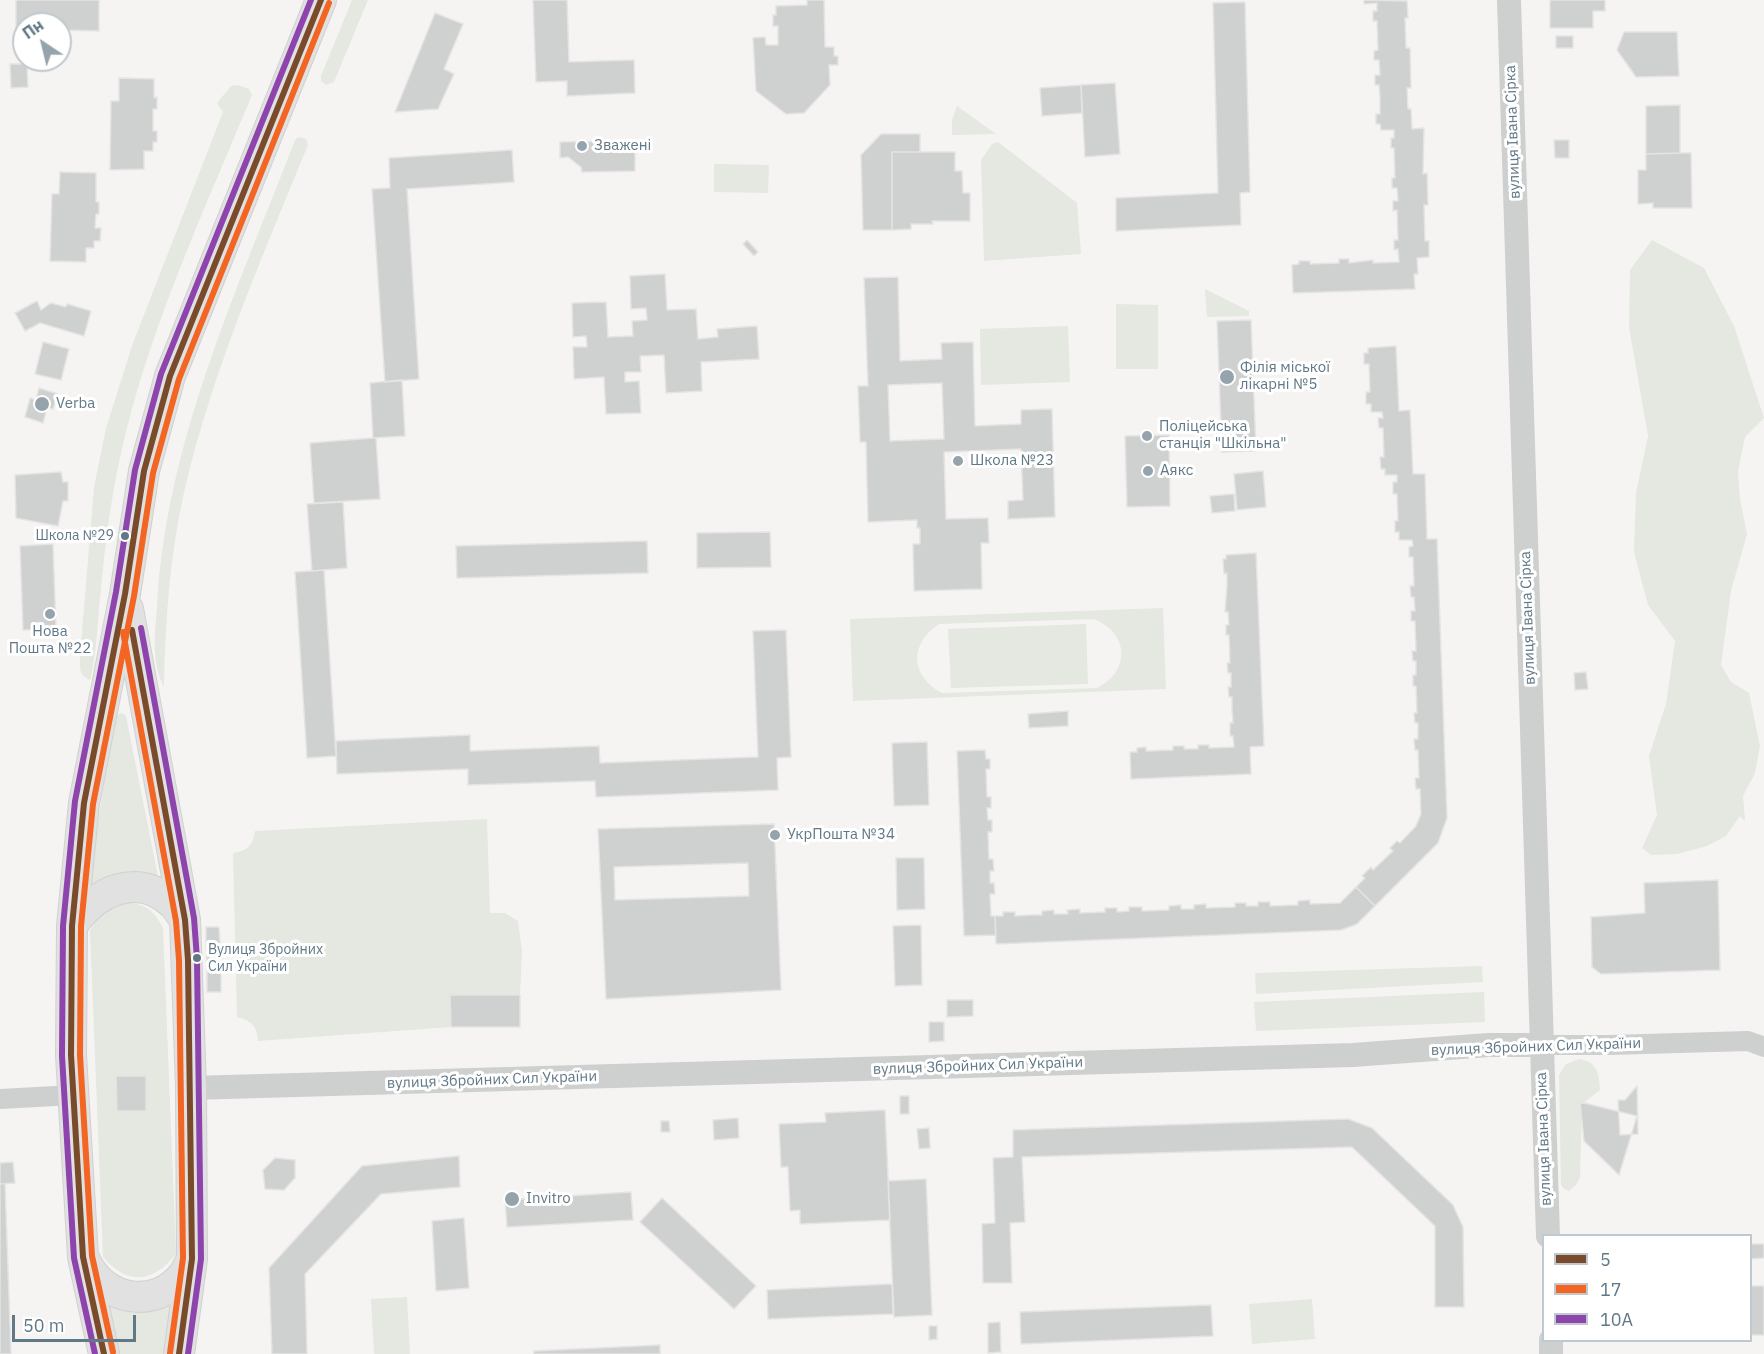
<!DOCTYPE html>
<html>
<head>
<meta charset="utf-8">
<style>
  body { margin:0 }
  #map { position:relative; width:1764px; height:1354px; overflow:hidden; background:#f5f4f2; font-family:"IBM Plex Sans",sans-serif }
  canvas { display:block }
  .legend { position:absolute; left:1542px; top:1234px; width:210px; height:108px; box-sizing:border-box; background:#fff; border:2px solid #c0c9cf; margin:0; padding:8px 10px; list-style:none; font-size:18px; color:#617986 }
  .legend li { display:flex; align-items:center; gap:12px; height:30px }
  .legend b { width:30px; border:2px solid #c0c9cf }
  .north { position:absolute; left:12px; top:12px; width:60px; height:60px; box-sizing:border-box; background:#fff; border:2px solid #c0c9cf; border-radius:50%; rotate:325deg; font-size:16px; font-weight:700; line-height:24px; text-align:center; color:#617986 }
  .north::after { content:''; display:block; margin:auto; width:21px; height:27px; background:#95a4ac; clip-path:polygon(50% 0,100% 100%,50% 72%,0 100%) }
  .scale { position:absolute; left:12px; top:1315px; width:124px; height:27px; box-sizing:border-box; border:3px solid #617986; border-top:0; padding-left:8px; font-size:18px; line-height:21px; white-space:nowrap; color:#617986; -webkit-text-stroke:4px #fff; paint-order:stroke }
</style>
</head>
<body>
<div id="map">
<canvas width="1764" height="1354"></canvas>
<ul class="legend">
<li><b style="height:8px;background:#7a4b2a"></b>5</li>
<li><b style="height:8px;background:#f26522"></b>17</li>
<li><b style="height:8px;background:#8e44ad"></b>10А</li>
</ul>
<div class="north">Пн</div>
<div class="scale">50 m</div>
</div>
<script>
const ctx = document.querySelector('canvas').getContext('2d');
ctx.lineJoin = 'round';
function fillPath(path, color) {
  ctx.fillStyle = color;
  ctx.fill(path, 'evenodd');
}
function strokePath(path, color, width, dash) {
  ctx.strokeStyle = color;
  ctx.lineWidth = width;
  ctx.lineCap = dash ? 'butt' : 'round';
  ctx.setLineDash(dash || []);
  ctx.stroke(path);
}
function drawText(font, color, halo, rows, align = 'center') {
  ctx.font = font + ' "IBM Plex Sans",sans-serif';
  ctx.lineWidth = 6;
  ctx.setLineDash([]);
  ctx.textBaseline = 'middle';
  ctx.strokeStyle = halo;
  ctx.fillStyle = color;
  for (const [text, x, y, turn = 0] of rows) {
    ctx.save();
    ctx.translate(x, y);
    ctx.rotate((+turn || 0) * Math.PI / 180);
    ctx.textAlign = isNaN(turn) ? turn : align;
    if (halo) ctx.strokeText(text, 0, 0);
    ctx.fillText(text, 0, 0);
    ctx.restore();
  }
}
fillPath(new Path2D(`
  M352,0h16l-34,82 -8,3 -5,-4v-5z
  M238,85l11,4 3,6c-46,111 -97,221 -126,337 -14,55 -21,111 -26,167 -3,28 -3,53 -10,81 -12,-5 -10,-13 -10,-24l14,-169 12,-59 27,-85 90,-231 -6,-9 14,-17z
  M957,106l39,28 -44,1v-15z
  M299,137l7,2 2,6c-46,112 -95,225 -123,343 -15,65 -20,133 -21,199 -13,-26 -9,-53 -7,-81 9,-164 80,-315 138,-466z
  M998,142l79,61 4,51 -97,7 -3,-101 11,-16z
  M714,164l55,1 -1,28 -54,-1z
  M1652,240l52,28 30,58 30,92 -19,19 -7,35 2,28 7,34 -16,57 -10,74 10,17 18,11 11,53 -5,27 -12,23 2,25 -5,-5 -14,20 -19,10 -30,8 -26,1 -9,-7 15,-33 -8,-59 17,-52 9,-63 -27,-36 -14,-53 2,-59 12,-57 -19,-109 1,-57z
  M1205,289l44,22v5l-42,1z
  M1116,304l42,1v64h-42z
  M1068,326l2,56 -89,3 -1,-56z
  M1163,608l3,81 -313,12 -3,-82zM1094,619c35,14 37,52 3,69l-155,5c-32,-17 -33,-49 -3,-69z
  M1086,624l2,60 -137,4 -3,-59z
  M122,713l4,3 34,170 -72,8 25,-177z
  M487,819l3,94h15l13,8 4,30 -2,44h-70l1,32 -193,14c-1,-15 -6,-20 -21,-24l-4,-164c15,-2 20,-8 22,-22z
  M123,902c20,1 31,7 40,26l13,326c-23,29 -48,32 -73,3l-13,-326 10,-18z
  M1482,966l1,16 -227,12 -1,-21z
  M1484,992l1,30 -229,9 -2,-29z
  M1579,1059c19,3 20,15 21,31l-18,14 -2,74 -4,7 -7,6 -5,-2 -3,-4 -2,-110 7,-11z
  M180,1294l-9,60h-52l-12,-54z
  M407,1297l3,57h-36l-3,-55z
  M1312,1299l3,40 -63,5 -3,-40z`), '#e4e8e0');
const building = new Path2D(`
  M16,0h83v31l-39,-1v-6h-36v5h-8z
  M533,0h34l2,62 65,-2 1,33 -68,3v-15l-31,1z
  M807,0h17l1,47h9v9h4v9h-9l1,20 -26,28 -18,1 -30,-23 -3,-53 12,-1 1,8h12v-19h-5v-11h3v-9l31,-1z
  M1364,0l43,1 1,17h-3l1,30h4l1,40h-4l1,21h3l1,20 12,-1 -1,46 4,-1 1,32h-4l1,36h4v16l-12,1 1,16h-4l1,15 -122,4 -1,-28 7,-1v-3h11v3l29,-1v-4h10v4l24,-3v3l26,-1 -1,-13 -4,1v-10h4l-1,-30 -4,1v-10h5l-1,-13h-5v-10h3l-1,-30h-3v-10h3v-8h-13l-1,-6h-4v-10h4v-16l-1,-13h-4v-10h5l-1,-15h-5v-9l4,-1 -1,-29h-4v-10h4v-8l-13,1z
  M1550,0h55v11h-12v17h-43z
  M1245,2l5,190 -10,1 1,32 -125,6v-33l102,-5 -5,-190z
  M435,13l28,11 -19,45 10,5 -16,35 -43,3z
  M1624,32h53l2,44 -43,1 -19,-27z
  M1556,36h17v12h-17z
  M10,64h17l1,23 -17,1z
  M119,78l35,1v19l3,-1v12h-4v22h4v11h-4v9h-9v18l-34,1 1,-69h8z
  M1115,83l5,71 -35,3 -4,-72z
  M1081,85l1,28 -40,3 -2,-28z
  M1680,105v48l-34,1v-48z
  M881,134h39v18h-28v78h-29l-2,-75z
  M1554,140h15v18h-14z
  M635,141v30l-53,1 -1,-5 -13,-10 -8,1v-16z
  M512,150l2,32 -107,7 12,190 -34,3 -13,-193 18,-1 -1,-30z
  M892,152h63v19h7l1,22h7v28h-38l1,3h-22v5l-19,1z
  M1680,153h11l1,55h-39v-5l-15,1v-34h8v-16z
  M60,172l36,1v29h3v12h-3l-1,14h6l-1,13h-6v7h-8v14l-36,-1 2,-67h7z
  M747,240l11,12 -4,4 -11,-12z
  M665,274l2,36 29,-1 2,30 20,-2 -1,-8 40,-3 2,33 -58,3 1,29 -36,2 -2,-38 -24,1 1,16h-16v10l14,-1 2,32 -35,1 -2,-37 -30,2 -1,-32h14l-1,-11 -13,1 -1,-34 34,-1 2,35 25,-1 -1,-15 15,-1 -1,-12 -15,1 -1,-33z
  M898,277l2,84 42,-2 -1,-16 32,-1 2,84 46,-2v-14l31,-1 3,108 -47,2v-18l15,-1 -2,-51 -77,3 2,67 42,-1 1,25h-8l1,46 -68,2 -1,-47h7v-16h-3v-8l-49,2 -2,-80h-6l-2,-56h10l-4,-108zM942,383l2,56 -54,2 -2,-56z
  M37,301l4,9 10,-7 15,4 1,-3 24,7 -7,25 -44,-13 -15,8 -10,-18z
  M1251,320l5,131 -34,1 -5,-131z
  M43,342l26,7 -8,31 -26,-6z
  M1396,346l3,65 11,-1 3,64h12l2,65h10l10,279 -9,25 -63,63 -19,-19 9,-9 -3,-2 9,-9 2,3 20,-19 -3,-3 7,-7 3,2 16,-17 5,-12 -1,-25h-4l-1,-11h4l-1,-28h-3l-1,-11h4v-16h-3l-1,-10h3l-1,-27h-3v-11h3v-14h-3l-1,-10h4l-1,-30h-4v-10h4l-1,-14h-3l-1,-11h4l-1,-29h-4v-10l4,-1 -1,-6h-13v-8h-4v-11h3l-1,-27h-4v-12h4v-7h-12v-6h-4l-1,-12h4l-1,-29h-4l-1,-10h5l-1,-6h-11v-8h-5v-12h4l-1,-28h-5v-11h4v-5z
  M402,380l3,56 -32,2 -3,-55z
  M39,388l19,6 -5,15 -6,-1 -4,15 -18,-6 5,-19 6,2z
  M1169,435l1,71 -43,1 -2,-71z
  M373,438h3l4,61 -66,4 -4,-60z
  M1263,471l3,36 -29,3 -3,-36z
  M61,472l2,10h5v19h-5l-5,25 -42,-8 -1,-43z
  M1234,494l1,17 -23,2 -2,-17z
  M343,502l4,66 -35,3 -5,-67z
  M770,532l1,35 -74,1v-35z
  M647,541l1,32 -191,5 -1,-32z
  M53,544l3,85 -33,1 -3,-84z
  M1256,553l8,193 -14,1 1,27 -120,5 -1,-27h7v-4l9,-1v4l27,-1v-4h11v3h14v-4h11v3l25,-1 -1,-11h-3v-13h3l-1,-13v-13h-3l-1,-10h3v-14h-3l-1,-10h3l-1,-28h-3v-10h3l-1,-13h-3l2,-26v-13l-3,1 -1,-15h3v-4z
  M324,570l12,186 -29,2 -12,-186z
  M786,630l5,127 -14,1 1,32 -182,7 -1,-16 -127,4v-16l-131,5 -1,-33 134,-6v16l129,-5 1,17 158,-6 -5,-126z
  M1586,672l2,17 -13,1 -1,-17z
  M1068,711v15l-39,2 -1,-14z
  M927,742l2,63 -35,1 -2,-63z
  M985,750l1,9h4v10h-4l1,28h4v11h-4l1,12h4v12h-4l1,27h4l1,12h-4v12h4l1,11h-5l1,22h4l1,19 -32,1 -7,-185z
  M774,824l7,166 -175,9 -8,-170zM748,863l1,33 -134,4 -1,-33z
  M896,858h28l1,51 -28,1z
  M1718,880l2,90 -119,4 -9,-7 -1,-50 54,-4 -1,-30z
  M1356,887l19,19 -18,18 -16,6 -345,14 -1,-28h8v-4h12v4l14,-1h13v-4l12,-1v4h14l-1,-4 13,-1v4l25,-1v-4h12v4l12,-1v-4h13v4l27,-1v-4l12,-1v4h13v-4l12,-1v4l29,-1v-4h11v3h12v-4h12v4l28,-1v-4l12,-1v4l30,-1z
  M921,925l1,60 -27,1 -2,-60z
  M206,927h13l1,17h-14z
  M206,944h14l1,25 -14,1z
  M221,969v23h-14v-22z
  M450,995h70v32h-69z
  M947,1000h26v16l-26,1z
  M929,1022h15v19l-15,1z
  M116,1076h30v35h-29z
  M1637,1086l1,48 -18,1 -2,-35h7z
  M900,1096h9v18h-9z
  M1580,1102l57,14 -18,59 -35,-34z
  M885,1110l5,110 -90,4v-14l-10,1 -2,-44h-7l-2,-43 47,-2 -1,-9z
  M738,1118l1,20 -25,2 -1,-20z
  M1348,1119l24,9 81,77 10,22 1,80h-29v-81l-83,-79 -330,10 3,65 -15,1 2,60h-29l-1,-59 13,-1 -2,-65 20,-1v-27z
  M661,1121h8l1,11h-9z
  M929,1128l1,20 -11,1 -2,-20z
  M459,1156l1,31 -79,7 -76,80 2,80h-35l-3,-86 93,-102z
  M275,1158l20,2v18l-11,12 -19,-1 -2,-19z
  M13,1162l2,21 -15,1v-21z
  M926,1179l6,136 -38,2 -6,-136z
  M0,1184h5l6,170h-11z
  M631,1192l2,28 -126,7 -2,-27z
  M662,1198l94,88 -22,23 -94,-87z
  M464,1218l5,70 -33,3 -4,-70z
  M1750,1244h14v14l-14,1z
  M892,1284l1,30 -125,5 -1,-29z
  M1750,1286h14v49h-14z
  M1211,1305l2,31 -192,8 -1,-32z
  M1000,1322l1,30 -13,1v-30z
  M929,1326h8v13l-8,1z
  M660,1345v9h-126v-3z`);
fillPath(building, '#cfd1d0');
strokePath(building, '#e4e4e2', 1.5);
const primary = new Path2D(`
  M128,609l57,311 6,168 1,171 -13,95
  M72,926c23,-35 67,-56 102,-21 4,4 7,10 11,15
  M86,1262c18,39 69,48 97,13 3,-4 6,-11 9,-16
  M104,1354l-21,-97 -12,-202 1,-129 12,-123 41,-209 19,-123 26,-95 151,-376`);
strokePath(primary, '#d0d1d1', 32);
strokePath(new Path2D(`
  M1541,1045h69l138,-4 16,6
  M0,1099l73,-4`), '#cecfcf', 20);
strokePath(new Path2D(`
  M1509,0l39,1236
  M191,1088l1162,-33 136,-10h52
  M1551,1340v14`), '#cecfcf', 24);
strokePath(primary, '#e1e1e2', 30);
strokePath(new Path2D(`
  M132,630l53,290 3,40 4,299 -13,95
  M104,1354l-21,-97 -12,-202 1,-129 12,-123 41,-209 19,-123 26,-95 151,-376`), '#7a4b2a', 6);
strokePath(new Path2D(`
  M123,632l53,289 3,39 4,298 -13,95
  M113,1352l-21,-96 -12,-201 1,-129 12,-122 41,-208 19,-123 26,-94 150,-376`), '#f26522', 6);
strokePath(new Path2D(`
  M141,628l53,290 3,41 4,300 -13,95
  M95,1354l-21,-96 -12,-202 1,-130 12,-125 41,-209 19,-122 26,-96 150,-374`), '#8e44ad', 6);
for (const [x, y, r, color] of [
  [582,146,6,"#95a4ac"],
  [1227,377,8,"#95a4ac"],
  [42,404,8,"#95a4ac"],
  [1147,436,6,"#95a4ac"],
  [958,461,6,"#95a4ac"],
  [1148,471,6,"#95a4ac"],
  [125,536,5,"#617986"],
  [50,614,6,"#95a4ac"],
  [775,835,6,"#95a4ac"],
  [197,958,5,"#617986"],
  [512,1199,8,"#95a4ac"]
]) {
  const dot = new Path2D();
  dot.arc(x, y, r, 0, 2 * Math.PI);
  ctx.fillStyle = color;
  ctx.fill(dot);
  strokePath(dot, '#fff', 2);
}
drawText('14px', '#617986', '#fff', [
  ["Школа №29",114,536],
  ["Вулиця Збройних",208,950,"left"],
  ["Сил України",208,967,"left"]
], 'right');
drawText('15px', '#617986', '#fff', [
  ["вулиця Івана Сірка",1513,132,-92],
  ["вулиця Івана Сірка",1528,618,-92],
  ["вулиця Збройних Сил України",1536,1047,-2],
  ["вулиця Збройних Сил України",978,1066,-2],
  ["вулиця Збройних Сил України",492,1080,-2],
  ["вулиця Івана Сірка",1544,1139,-92]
]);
drawText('15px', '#617986', '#fff', [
  ["Зважені",594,146],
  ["Філія міської",1240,368],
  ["лікарні №5",1240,385],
  ["Verba",56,404],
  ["Поліцейська",1159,427],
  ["станція \"Шкільна\"",1159,444],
  ["Школа №23",970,461],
  ["Аякс",1160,471],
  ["Нова",50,632,"center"],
  ["Пошта №22",50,649,"center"],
  ["УкрПошта №34",787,835],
  ["Invitro",526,1199]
], 'left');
</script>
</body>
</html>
